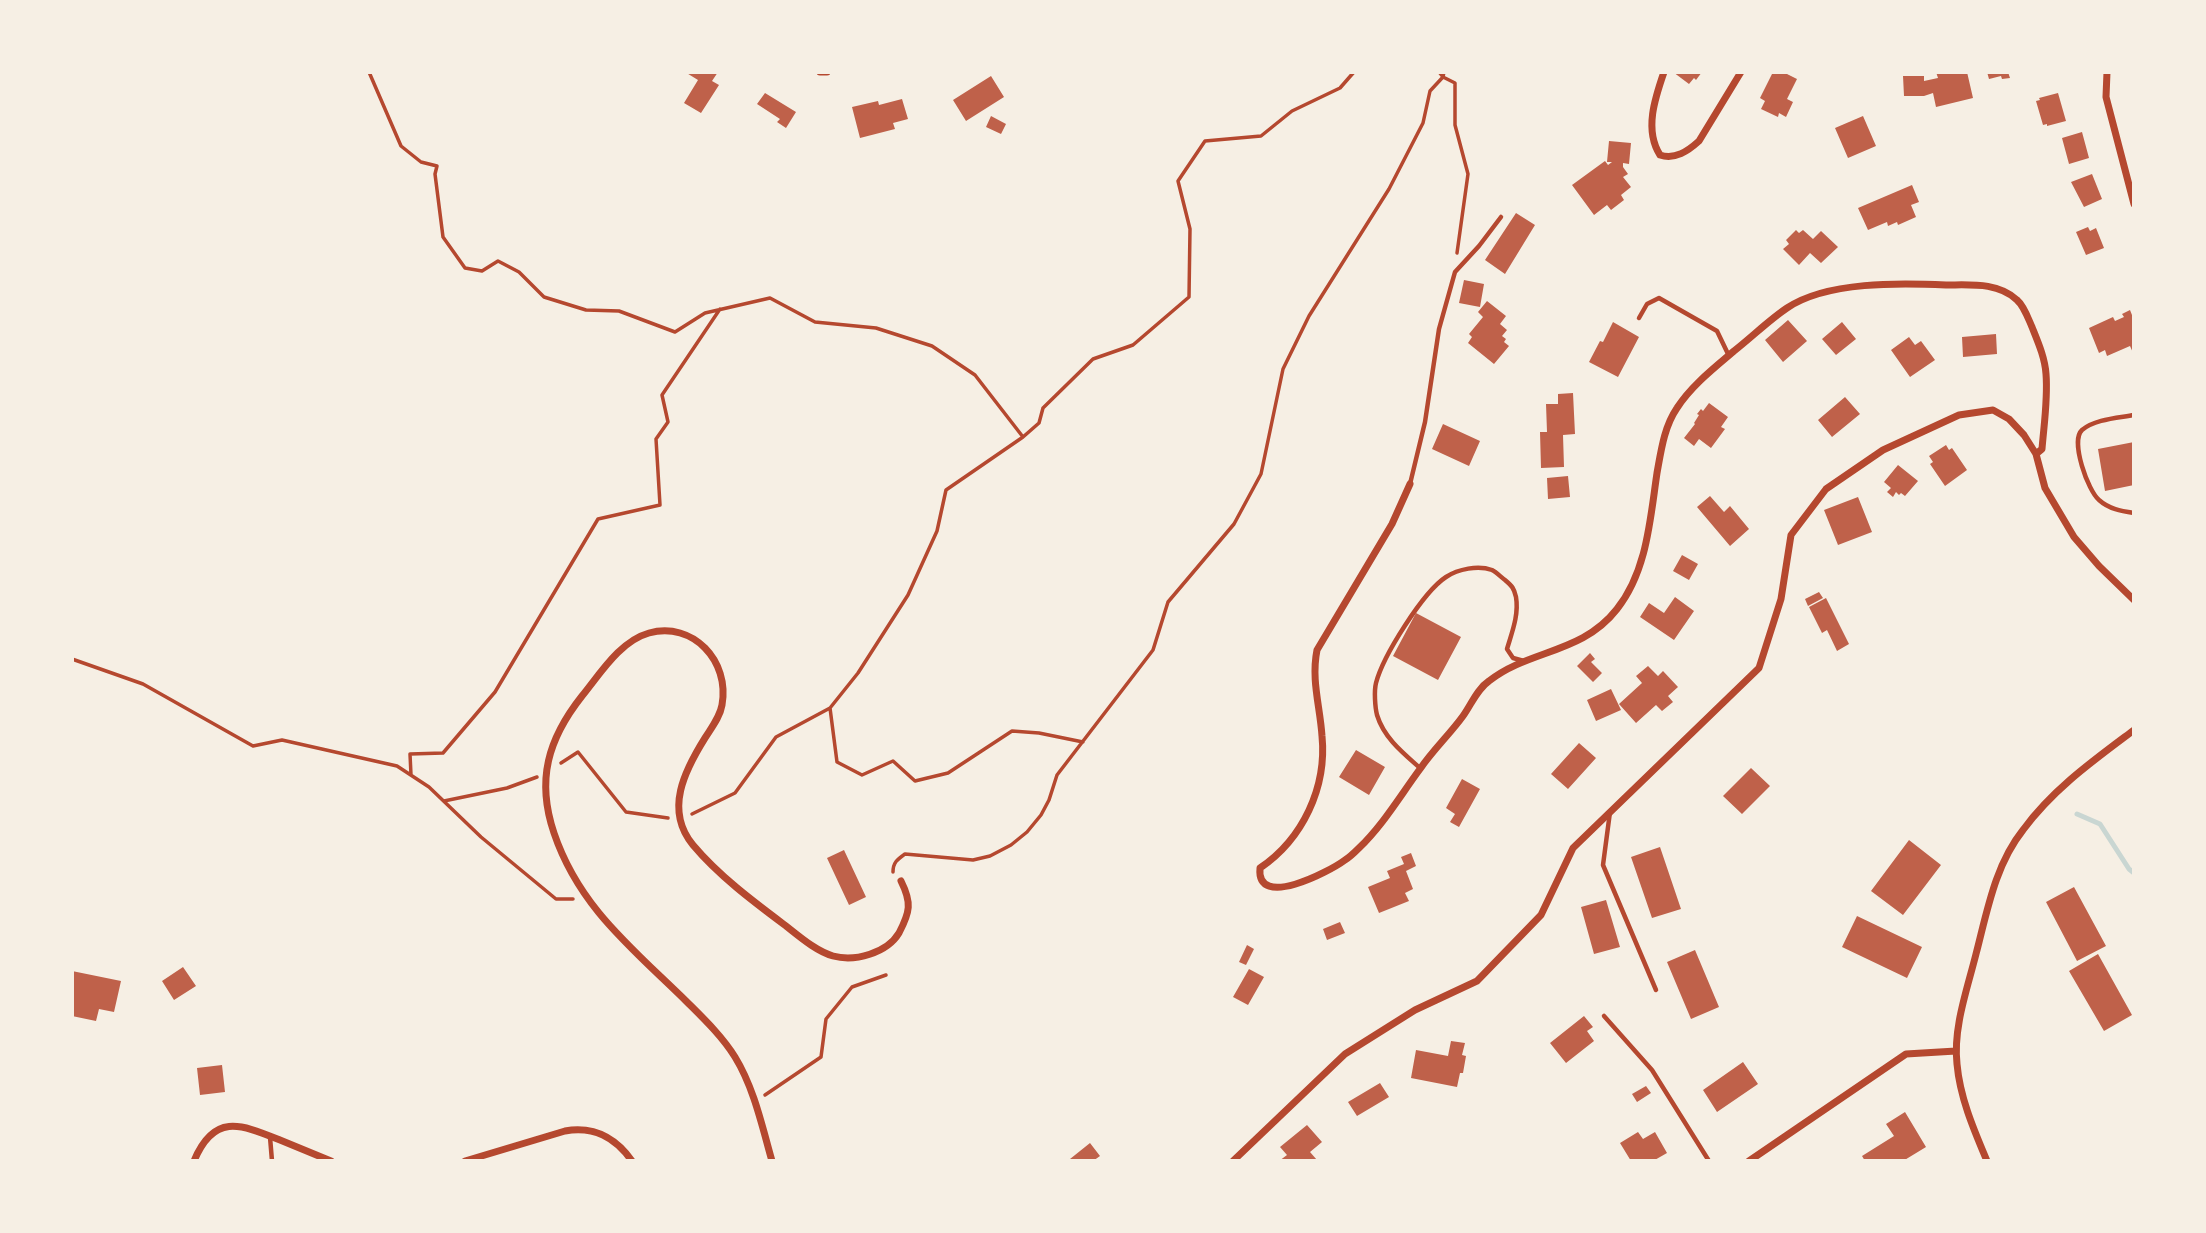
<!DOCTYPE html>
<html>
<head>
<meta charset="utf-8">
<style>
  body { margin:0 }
  #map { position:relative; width:2206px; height:1233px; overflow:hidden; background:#f6efe4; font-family:"Fira Sans",sans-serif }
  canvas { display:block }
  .frame { position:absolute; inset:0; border:74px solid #f6efe4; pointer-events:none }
</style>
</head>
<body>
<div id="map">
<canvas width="2206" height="1233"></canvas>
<div class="frame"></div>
</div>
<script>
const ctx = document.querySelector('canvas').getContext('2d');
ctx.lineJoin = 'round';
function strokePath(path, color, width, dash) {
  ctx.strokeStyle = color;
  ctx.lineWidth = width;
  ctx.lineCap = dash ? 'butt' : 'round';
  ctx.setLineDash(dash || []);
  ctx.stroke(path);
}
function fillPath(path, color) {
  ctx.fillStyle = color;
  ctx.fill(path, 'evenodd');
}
strokePath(new Path2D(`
  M2077,814l23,10 29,45 5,4`), '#c9d6d2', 5);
fillPath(new Path2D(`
  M685,72h33l-6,9 7,4 -18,28 -17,-10 14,-23z
  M1673,72h29l-6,8 -2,-2 -5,6z
  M1773,72h15l-1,2 10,5 -10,20 6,3 -7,15 -7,-4 -1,4 -17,-8 4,-8 -5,-3z
  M1936,72h31l6,26 -37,9 -3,-14 -9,3h-20l-1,-20h21v5l14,-3z
  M1987,72h21l2,6 -8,1 -1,-3 -12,3z
  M991,76l13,21 -38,24 -13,-21z
  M765,93l31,19 -10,16 -9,-6 3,-3 -23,-15z
  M2058,93l8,28 -19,5v-2l-4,1 -7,-24 4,-1 -1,-2z
  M902,99l6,20 -15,4 2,6 -35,9 -8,-31 26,-6 1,4z
  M991,116l15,8 -5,10 -15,-7z
  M1863,116l13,30 -28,12 -13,-30z
  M2082,132l7,26 -20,6 -7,-26z
  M1609,141l22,2 -2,21 -6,-1v4l5,7 -5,3 8,10 -10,8 3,5 -13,10 -4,-5 -13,10 -22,-30 33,-24 3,4 4,-3h-5z
  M2092,174l10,25 -18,8 -13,-25z
  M1912,185l7,17 -8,3 5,12 -18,8 -1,-3 -9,4 -1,-4 -19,8 -10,-22z
  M1516,213l19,12 -30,49 -20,-14z
  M2088,227l2,4 6,-3 8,20 -18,7 -10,-23z
  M1796,230l3,3 4,-3 10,9 8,-8 17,16 -17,16 -11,-10 -11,12 -16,-16 6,-5 -3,-4z
  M1464,280l20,4 -4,23 -21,-4z
  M1487,301l19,15 -6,8 7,6 -5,6 4,3 -2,3 5,4 -15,18 -26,-21 4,-6 -3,-3 14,-17 -5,-5z
  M2130,310l2,5 2,-1v41l-4,-9 -23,10 -2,-6 -6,3 -10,-25 24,-11 2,4 9,-4 -2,-3z
  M1788,320l19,21 -24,21 -18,-22z
  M1613,322l26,15 -21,40 -29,-15 11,-21 3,1z
  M1842,322l14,17 -20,16 -14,-16z
  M1996,334l1,20 -34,3 -1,-20z
  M1909,337l6,8 6,-4 14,19 -25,17 -19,-27z
  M1573,393l2,41 -12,1 1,32 -23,1 -1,-36h7l-1,-28h12v-10z
  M1845,397l15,17 -28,23 -14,-17z
  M1709,403l19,14 -7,10 4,2 -14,19 -12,-9 -5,7 -10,-8 11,-14 -1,-1 5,-8 -2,-1 4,-5 2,2z
  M1443,424l37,17 -11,25 -37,-17z
  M2134,442v43l-29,6 -7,-42z
  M1946,445l3,5 3,-2 15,22 -22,16 -15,-22 3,-2 -4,-6z
  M1898,465l20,16 -13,15 -4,-3 -2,2 -3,-3 -3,5 -6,-5 4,-4 -7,-6z
  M1568,476l2,21 -22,2 -1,-21z
  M1710,496l14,16 6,-6 19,23 -19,17 -33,-39z
  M1858,497l14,35 -34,13 -14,-35z
  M1682,555l16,9 -9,16 -16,-9z
  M1819,592l4,6 -15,8 -3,-7z
  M1675,597l19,14 -20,29 -34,-23 9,-14 15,10z
  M1826,598l23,46 -12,7 -10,-21 -5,3 -13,-26z
  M1416,613l45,24 -23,43 -45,-24z
  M1590,653l5,6 -4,3 11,11 -9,9 -16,-16z
  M1648,666l10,10 5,-5 15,16 -10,9 5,6 -11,9 -6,-6 -20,18 -17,-19 23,-21 -6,-7z
  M1611,689l10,21 -25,11 -9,-21z
  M1579,743l17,15 -28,31 -17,-15z
  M1356,750l29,17 -16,28 -30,-18z
  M1751,768l19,18 -28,28 -19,-18z
  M1462,779l18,10 -21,38 -9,-5 5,-8 -9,-6z
  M1909,840l32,25 -38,50 -32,-24z
  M1660,847l21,62 -29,9 -21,-61z
  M844,850l22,47 -17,8 -22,-47z
  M1411,853l5,13 -10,5 7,18 -8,4 4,8 -30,12 -11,-26 22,-9 -3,-7 17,-7 -3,-7z
  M2074,887l32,59 -29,15 -31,-59z
  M1606,900l14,47 -26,7 -13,-47z
  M1857,916l65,31 -15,31 -65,-31z
  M1340,922l5,11 -18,7 -4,-11z
  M1247,945l7,4 -8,16 -7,-3z
  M1695,950l24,57 -28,12 -24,-57z
  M2098,954l34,61 -28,16 -35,-60z
  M183,967l13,19 -22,14 -12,-19z
  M1249,969l15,8 -16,28 -15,-8z
  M72,971l49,10 -7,31 -15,-3 -3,12 -24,-5z
  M1584,1016l9,11 -6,4 7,10 -28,22 -16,-20z
  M1451,1041l14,2 -3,12 4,1 -3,17h-3l-3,14 -46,-9 5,-28 32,6z
  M1743,1062l15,22 -41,28 -14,-22z
  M222,1065l3,27 -25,3 -3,-27z
  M1380,1083l9,14 -32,19 -9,-14z
  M1646,1086l5,7 -14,9 -5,-8z
  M1905,1112l21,35 -23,14h-38l-3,-5 32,-20 -8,-12z
  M1307,1125l15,17 -12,10 7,8 -2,1h-36l8,-6 -7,-8z
  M1638,1132l5,7 12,-7 12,21 -14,8h-22l-11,-18z
  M1090,1143l10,13 -7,5h-22l-1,-2z`), '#bf614a');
strokePath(new Path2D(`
  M131,72h7
  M369,72l32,74 20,16 16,4 -2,8 8,63 22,31 17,3 16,-10 21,11 25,25 42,13 33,1 56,21 30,-19 65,-15 45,24 61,6 56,18 43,29 48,62 16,-14 4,-15 50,-49 40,-14 56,-48 1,-68 -12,-48 27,-40 56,-5 31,-25 48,-23 14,-16
  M1444,72l-1,5 12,6v42l13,49 -11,79
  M72,659l71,25 110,62 29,-6 115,26 32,21 52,50 75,62h17
  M830,708l7,54 25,13 31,-14 22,20 33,-8 64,-42 27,2 44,9
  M561,763l17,-11 48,60 42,6
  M411,775l-1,-21 33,-1 52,-61 103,-173 62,-14 -4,-66 12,-17 -6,-27 58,-86
  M444,801l63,-13 30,-11
  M692,814l43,-21 41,-56 54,-29 28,-35 50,-78 29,-64 9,-41 77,-53
  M893,872c0,-10 5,-13 12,-18l68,6 17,-4 21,-11 16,-13 14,-17 8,-15 8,-25 96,-125 15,-48 66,-78 27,-50 22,-105 26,-53 80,-127 34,-66 7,-32 13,-14 -4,-5
  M765,1095l56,-38 5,-38 26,-32 34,-12`), '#b5482f', 3.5);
strokePath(new Path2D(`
  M1639,318l8,-14 12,-6 58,33 12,25
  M2134,415c-16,3 -39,4 -52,15 -12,11 6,61 17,70 10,9 22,11 35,13
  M1410,484l15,-62 14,-93 16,-57 24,-26 22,-29
  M1420,768c-17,-15 -36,-30 -43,-53 -2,-8 -3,-24 -1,-32 7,-27 47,-91 70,-106 12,-8 32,-12 46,-7 4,2 9,7 13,10 7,6 9,8 11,17 3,18 -4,35 -9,52l6,9 11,3
  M1610,812l-7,53 53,125
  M1604,1016l48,54 57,91
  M270,1137l2,24`), '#b5482f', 4.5);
strokePath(new Path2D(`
  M820,72h7
  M1664,72c-9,26 -20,58 -4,83 15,5 28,-4 39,-14l42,-69
  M2107,72l-1,25 28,107
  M1410,484l-18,40 -75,126c-6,30 3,56 5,86 5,51 -19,103 -62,132 -4,42 69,4 85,-8 5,-3 10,-8 14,-12 24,-23 41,-52 61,-79 13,-19 30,-35 43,-53 8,-11 14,-27 26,-35 41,-32 93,-27 128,-72 30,-38 33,-89 40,-136 4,-22 7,-46 20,-65 14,-22 37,-40 57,-57 18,-14 35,-31 53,-43 40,-27 113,-25 159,-23 24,0 52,-3 71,15 7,6 11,18 15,27 6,15 13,31 14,47 2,25 -2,50 -4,75l-6,5
  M194,1161c20,-48 46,-37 86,-21 17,7 34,14 51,21
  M465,1161l100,-30c29,-5 50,6 67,30
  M772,1161c-10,-35 -18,-73 -37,-104 -13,-21 -32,-39 -49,-56 -54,-53 -107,-94 -132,-168 -18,-53 -6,-94 28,-137 18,-22 38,-55 67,-63 44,-12 81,28 73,72 -2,12 -10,22 -17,33 -20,32 -41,72 -12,107 26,31 61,57 93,81 14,11 30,25 47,30 22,6 54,-3 66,-23 11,-21 13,-30 2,-52
  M1233,1161l112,-107 70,-44 62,-29 64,-66 32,-67 186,-180 22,-69 10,-64 35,-46 57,-39 76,-35 34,-5 16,9 15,16 12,19 9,34 29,49 25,29 35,34
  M1749,1161l157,-107 50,-3
  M1987,1161c-13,-31 -27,-63 -30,-97 -4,-36 10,-74 19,-110 11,-42 19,-89 47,-124 30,-41 71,-70 111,-100`), '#b5482f', 7);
</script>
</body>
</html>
